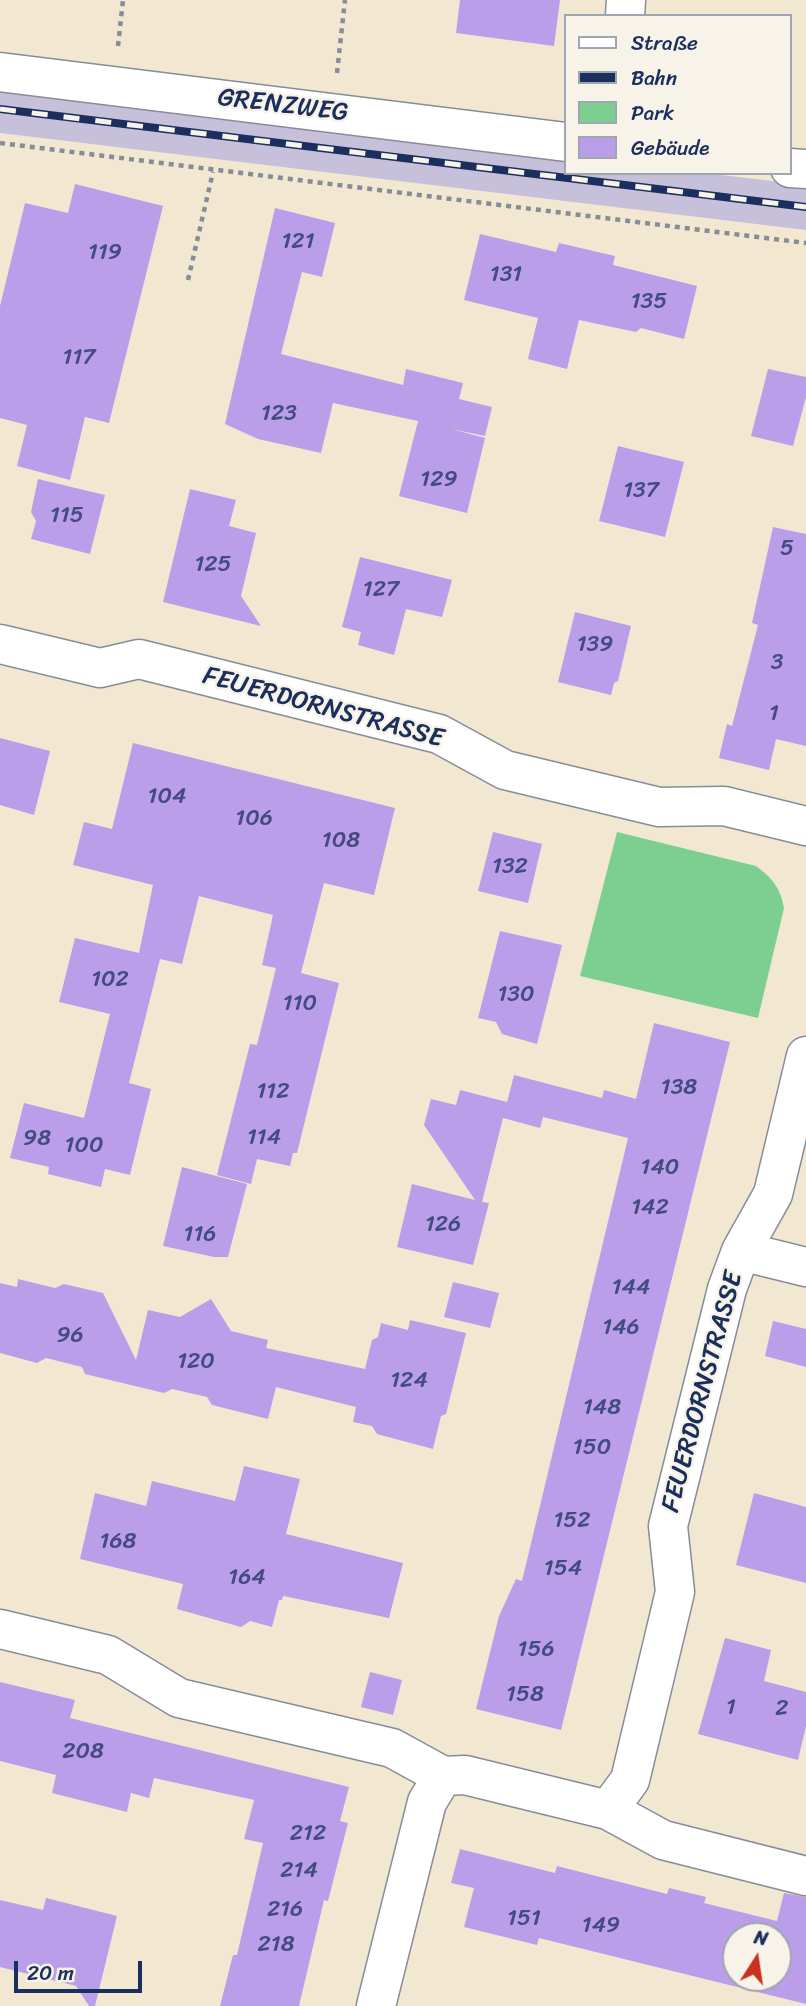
<!DOCTYPE html>
<html>
<head>
<meta charset="utf-8">
<style>
  body { margin:0 }
  #map { position:relative; width:806px; height:2006px; overflow:hidden; background:#f2e8d1; font-family:Sriracha,sans-serif }
  canvas { display:block }
  .legend { position:absolute; left:564px; top:14px; width:228px; height:161px; box-sizing:border-box; background:#f7f3e8; border:2px solid #9fa5b1; margin:0; padding:9px 12px; list-style:none; font-size:21px; color:#1b2f5e }
  .legend li { display:flex; align-items:center; gap:14px; height:35px }
  .legend b { width:35px; border:2px solid #9fa5b1 }
  .north { position:absolute; left:722px; top:1922px; width:70px; height:70px; box-sizing:border-box; background:#f7f3e8; border:2px solid #9fa5b1; border-radius:50%; rotate:12deg; font-size:19px; font-weight:700; line-height:28px; text-align:center; color:#1b2f5e }
  .north::after { content:''; display:block; margin:auto; width:24px; height:32px; background:#c8321e; clip-path:polygon(50% 0,100% 100%,50% 72%,0 100%) }
  .scale { position:absolute; left:14px; top:1961px; width:128px; height:32px; box-sizing:border-box; border:4px solid #1b2f5e; border-top:0; padding-left:9px; font-size:21px; line-height:24px; white-space:nowrap; color:#1b2f5e; -webkit-text-stroke:5px #f7f3e8; paint-order:stroke }
</style>
</head>
<body>
<div id="map">
<canvas width="806" height="2006"></canvas>
<ul class="legend">
<li><b style="height:9px;background:#fff"></b>Straße</li>
<li><b style="height:9px;background:#1b2f5e"></b>Bahn</li>
<li><b style="height:19px;background:#7dcf91"></b>Park</li>
<li><b style="height:19px;background:#ba9ee9"></b>Gebäude</li>
</ul>
<div class="north">N</div>
<div class="scale">20 m</div>
</div>
<script>
const ctx = document.querySelector('canvas').getContext('2d');
ctx.lineJoin = 'round';
function fillPath(path, color) {
  ctx.fillStyle = color;
  ctx.fill(path, 'evenodd');
}
function strokePath(path, color, width, dash) {
  ctx.strokeStyle = color;
  ctx.lineWidth = width;
  ctx.lineCap = dash ? 'butt' : 'round';
  ctx.setLineDash(dash || []);
  ctx.stroke(path);
}
function drawText(font, color, halo, rows, align = 'center') {
  ctx.font = font + ' Sriracha,sans-serif';
  ctx.lineWidth = 5;
  ctx.setLineDash([]);
  ctx.textBaseline = 'middle';
  ctx.strokeStyle = halo;
  ctx.fillStyle = color;
  for (const [text, x, y, turn = 0] of rows) {
    ctx.save();
    ctx.translate(x, y);
    ctx.rotate((+turn || 0) * Math.PI / 180);
    ctx.textAlign = isNaN(turn) ? turn : align;
    if (halo) ctx.strokeText(text, 0, 0);
    ctx.fillText(text, 0, 0);
    ctx.restore();
  }
}
fillPath(new Path2D(`
  M0,92l566,65v16h138l102,12v45l-806,-97z`), '#c6c0da');
fillPath(new Path2D(`
  M617,832l139,34c16,12 24,21 28,42l-26,110 -178,-42z`), '#7dcf91');
fillPath(new Path2D(`
  M460,0h100l-6,46 -98,-13z
  M75,184l88,22 -54,217 -24,-6 -15,63 -53,-14 10,-41 -27,-7v-112l25,-103 43,10z
  M275,208l60,15 -13,54 -20,-5 -21,82 122,31 3,-16 57,14 -4,16 33,8 -7,29 -34,-7 34,9 -18,75 -68,-17 19,-75 -85,-18 -12,50 -63,-14 -33,-15z
  M480,234l76,18 3,-9 56,13 -2,9 84,21 -13,53 -43,-11 -5,4 -57,-12 -12,49 -39,-10 10,-41 -74,-18z
  M768,369l38,8v20l-13,49 -42,-10z
  M618,446l66,16 -19,75 -66,-16z
  M38,479l67,16 -15,59 -59,-15 5,-18 -5,-9z
  M190,489l46,11 -7,26 27,7 -15,63 20,30 -98,-24z
  M773,527l33,7v212l-30,-7 -7,31 -50,-12 8,-34 5,2 26,-101 -6,-2z
  M360,557l92,23 -10,37 -36,-8 -12,46 -36,-10 3,-13 -19,-5z
  M575,612l56,14 -13,55 -4,2 -3,12 -53,-13z
  M0,738l50,13 -16,64 -34,-10z
  M133,743l262,65 -21,87 -50,-12 -23,90 38,10 -42,170h-4l-3,13 -33,-7 -6,25 -34,-9 33,-131 7,1 19,-77 -14,-3 11,-50 -74,-19 -17,68 -22,-5 -31,124 22,6 -21,86 -25,-6 -4,18 -53,-13 1,-7 -39,-9 14,-55 60,15 26,-104 -51,-12 16,-64 64,15 14,-68 -80,-20 11,-43 28,7z
  M493,832l49,12 -14,59 -50,-12z
  M500,931l62,14 -25,99 -35,-10 -6,-12 -18,-4z
  M654,1023l76,19 -169,688 -85,-21 23,-93 17,-37 6,2 106,-443 -85,-21 -3,11 -37,-10 11,-43 88,23 2,-8 32,9z
  M460,1090l47,12 -25,100 7,1 -16,62 -76,-18 15,-63 63,16 -51,-75 7,-26 25,6z
  M182,1167l65,17 -19,73h-14l-51,-11z
  M18,1279l37,9 9,-4 39,9 33,67 12,-50 32,7 31,-18 20,32 37,9 -2,8 99,21 7,-29 6,-3 3,-14 27,7 2,-10 56,13 -20,81 -5,2 -8,33 -56,-15 -5,-8 -19,-4 3,-15 -80,-20 -8,32 -56,-14 -5,-8 -35,-8 -8,4 -79,-19 -3,-7 -36,-9 -9,5 -37,-10v-70l17,4z
  M453,1282l46,11 -9,35 -46,-11z
  M773,1321l33,8v38l-41,-11z
  M244,1466l56,13 -14,55 117,29 -14,55 -106,-22 -1,4h-3l-7,27 -22,-6 -9,6 -64,-18 6,-25 -103,-25 15,-66 51,13 6,-25 83,20z
  M754,1493l52,14v76l-70,-18z
  M725,1638l46,12 -7,31 42,11v34l-8,34 -100,-26z
  M370,1672l32,8 -9,35 -32,-8z
  M0,1682l75,18 -5,18 279,69 -9,34 8,2 -20,78 -4,-1 -25,106h-79l13,-51h4l26,-112 -19,-4 10,-39 -100,-22 -5,20 -18,-5 -4,19 -75,-19 4,-18 -56,-14z
  M460,1849l95,24 2,-7 110,28 2,-6 37,9 -2,6 73,18 7,-28 22,4v107l-267,-66 -2,7 -73,-18 10,-39 -23,-5zM736,1936h42v42h-42z
  M46,1898l71,18 -22,90h-6l-13,-20 -76,-19v-67l43,10z`), '#ba9ee9');
const minor = new Path2D(`
  M625,16l1,-16
  M0,72l566,70
  M790,168l16,1
  M0,644l100,24 39,-9 300,75 66,36 154,37 65,-1 82,20
  M741,1251l65,16
  M0,1629l108,26 71,43 213,50 51,28
  M608,1810l55,30 143,36
  M376,2006l51,-204 16,-26 22,-1 143,35 22,-30 45,-188 -7,-66 59,-237 14,-38 32,-57 33,-138`);
strokePath(minor, '#868c98', 41);
strokePath(new Path2D(`
  M118,46l5,-46
  M337,73l8,-73
  M0,143l806,100
  M188,280l25,-108`), '#868c98', 4.5, [5, 5]);
strokePath(minor, '#fff', 38);
const rail = new Path2D(`
  M0,109l806,98`);
strokePath(rail, '#1b2f5e', 8);
strokePath(rail, '#f7f3e8', 5, [16]);
drawText('23px', '#434b81', null, [
  ["121",298,242],
  ["119",105,253],
  ["131",506,275],
  ["135",649,302],
  ["117",79,358],
  ["123",279,414],
  ["129",439,480],
  ["137",641,491],
  ["115",67,516],
  ["5",787,549],
  ["125",213,565],
  ["127",381,590],
  ["139",595,645],
  ["3",777,663],
  ["1",774,714],
  ["104",167,797],
  ["106",254,819],
  ["108",341,841],
  ["132",510,867],
  ["102",110,980],
  ["130",516,995],
  ["110",300,1004],
  ["138",679,1088],
  ["112",273,1092],
  ["114",264,1138],
  ["98",37,1139],
  ["100",84,1146],
  ["140",660,1168],
  ["142",650,1208],
  ["126",443,1225],
  ["116",200,1235],
  ["144",631,1288],
  ["146",621,1328],
  ["96",70,1336],
  ["120",196,1362],
  ["124",409,1381],
  ["148",602,1408],
  ["150",592,1448],
  ["152",572,1521],
  ["168",118,1542],
  ["154",563,1569],
  ["164",247,1578],
  ["156",536,1650],
  ["158",525,1695],
  ["1",731,1708],
  ["2",782,1709],
  ["208",83,1752],
  ["212",308,1834],
  ["214",299,1871],
  ["216",285,1910],
  ["151",524,1919],
  ["149",601,1926],
  ["218",276,1945]
]);
drawText('26px', '#1b2f5e', '#f7f3e8', [
  ["GRENZWEG",283,106,7],
  ["FEUERDORNSTRASSE",323,708,15],
  ["FEUERDORNSTRASSE",703,1392,-75]
]);
</script>
</body>
</html>
